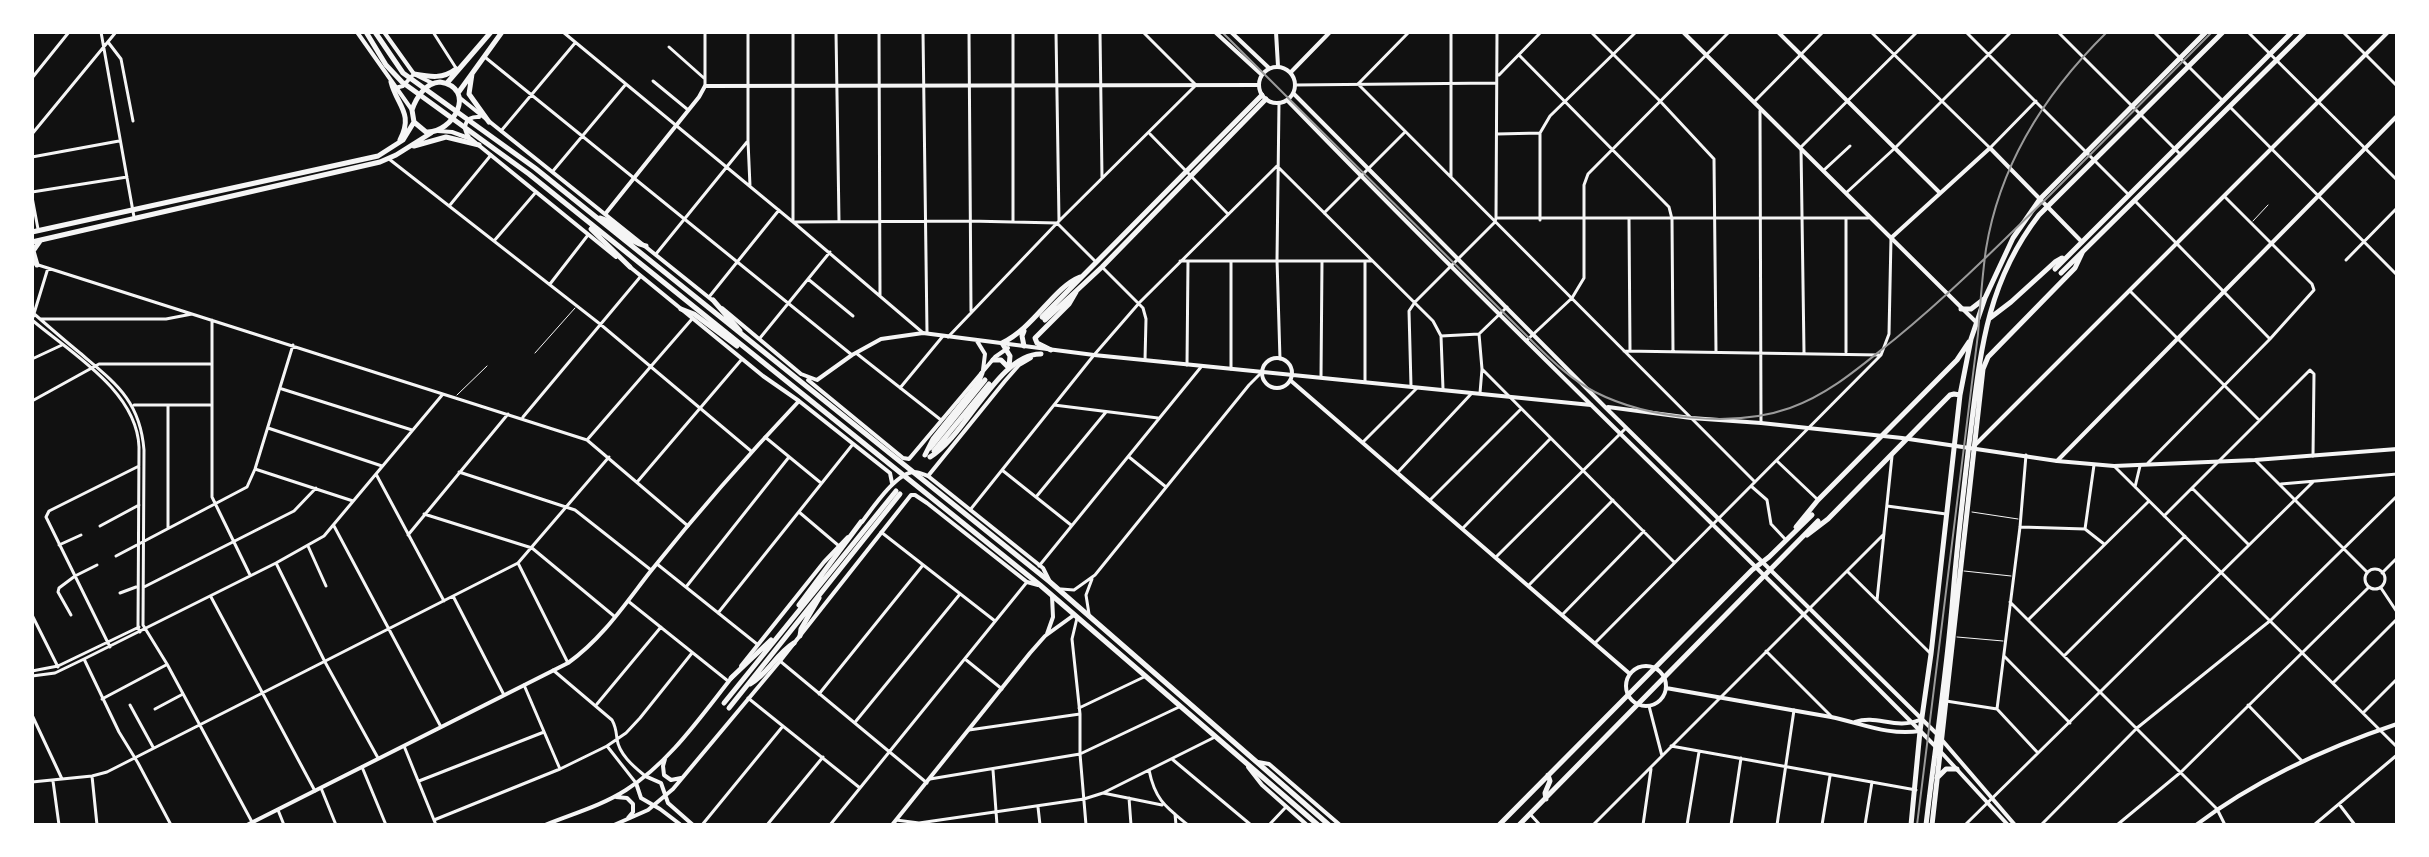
<!DOCTYPE html>
<html>
<head>
<meta charset="utf-8">
<style>
  body { margin:0 }
  #map { position:relative; width:2429px; height:857px; overflow:hidden; background:#111; font-family:Jost,sans-serif }
  canvas { display:block }
  .frame { position:absolute; inset:0; border:34px solid #fff; pointer-events:none }
</style>
</head>
<body>
<div id="map">
<canvas width="2429" height="857"></canvas>
<div class="frame"></div>
</div>
<script>
const ctx = document.querySelector('canvas').getContext('2d');
ctx.lineJoin = 'round';
function strokePath(path, color, width, dash) {
  ctx.strokeStyle = color;
  ctx.lineWidth = width;
  ctx.lineCap = dash ? 'butt' : 'round';
  ctx.setLineDash(dash || []);
  ctx.stroke(path);
}
strokePath(new Path2D(`
  M2253,221l15,-16
  M535,353l40,-45
  M457,395l30,-29
  M1972,512l46,7
  M1964,571l47,5
  M1957,637l46,4`), '#f5f5f5', 1);
strokePath(new Path2D(`
  M101,32l33,185
  M433,32l23,36
  M563,32l230,190 129,110
  M705,32v54
  M748,32v109l2,45
  M793,32v188
  M836,32l3,189
  M879,32l1,263
  M923,32l4,300
  M969,32l2,279
  M1013,32v189
  M1056,32l3,189
  M1100,32l2,146
  M1409,32l-51,52 397,398
  M1451,32v145
  M1591,32l69,69 54,58 2,193
  M1871,32l119,116 46,-47
  M1966,32l161,161
  M2058,32l123,123
  M2154,32l68,68
  M2248,32l149,148
  M2343,32l54,54
  M108,42l13,17 12,62
  M669,47l36,32
  M1519,55l150,152 3,12 1,133
  M486,58l366,297
  M1499,75l42,-43
  M32,78l37,-46
  M653,81l34,28
  M1295,85l201,-2
  M1754,102l69,-70
  M1279,103l-2,157 3,99
  M2231,108l166,167
  M1760,111l1,312
  M501,131l74,-88
  M32,134l84,-102
  M1150,134l78,80
  M1497,134l43,-1
  M32,157l87,-16
  M389,159l211,165 151,127
  M1824,170l26,-24
  M553,171l73,-87
  M32,192l95,-15
  M1846,193l49,-45 116,-116
  M32,197l6,32
  M2136,202l134,137
  M450,205l41,-50
  M1324,213l81,-81
  M1496,218h372
  M1846,218v134
  M1629,219l1,132
  M1540,220v-87l10,-17 86,-84
  M793,222l176,-1 88,2 39,39
  M494,241l42,-49
  M656,254l91,-112
  M2346,260l51,-52
  M1180,261h192
  M1231,261v108
  M1365,261v120
  M32,263l555,177 101,86
  M1102,267l41,41 3,11 -1,41
  M808,279l45,37
  M550,284l38,-49
  M2130,291l129,129
  M709,297l70,-87
  M32,312c16,14 32,28 48,41 35,30 60,47 64,97l-1,175 24,39 85,158
  M41,319h125l26,-5
  M32,320c39,33 105,71 107,127l-1,181 2,4
  M32,320l16,-52
  M212,320v177l38,78
  M1479,334l3,35 -2,24
  M1479,334l28,-27
  M1441,336l38,-2
  M948,337l111,-116 137,-136 -53,-53
  M760,338l70,-86
  M1526,341l46,-43 12,-20v-93l4,-11 141,-142
  M1624,351l256,4
  M1804,352l-3,-205 116,-115
  M856,353l85,67
  M32,359l30,-14
  M1187,365l1,-104
  M1482,369l192,193
  M1321,377l1,-116
  M1411,386l-2,-75 6,-9 80,-80 1,-4 1,-186
  M900,388l43,-52
  M282,389l130,41
  M32,401l67,-37h111
  M134,405h76
  M168,405v123
  M1054,405l104,13
  M523,417l118,-141
  M268,428l114,38
  M765,437l56,46
  M587,440l105,-121
  M1363,442l54,-54
  M1129,457l37,30
  M2255,460l112,112
  M1777,461l40,38
  M2148,463l122,-124 44,-49 -2,-6 -88,-88
  M2114,466l283,281
  M255,469l98,32
  M1002,470l69,55
  M459,472l116,38 76,60
  M1398,472l74,-79
  M376,474l68,127
  M638,481l104,-122
  M2281,484l116,-10
  M1751,486l16,14 4,24 15,16
  M2135,487l5,-21
  M2192,488l57,57
  M1036,497l70,-85
  M1430,500l91,-91
  M1887,506l59,8
  M970,510l124,-155 46,-53 137,-136 156,155 8,15 2,53
  M799,512l40,34
  M424,514l108,34 82,68
  M2164,516l146,-146 4,4 -1,82
  M100,526l39,-21
  M334,526l107,201
  M2021,527l64,2
  M1463,528l87,-89
  M2085,529l9,-64
  M2085,529l19,15
  M881,532l114,89
  M408,535l100,-121
  M59,545l22,-10
  M308,546l18,40
  M116,556l131,-69 8,-18 38,-124
  M1496,557l130,-129
  M276,563l49,99 53,96
  M518,563l50,100
  M657,564l100,80
  M1039,566l162,-199
  M2365 579a10 10 0 1 1 20 0a10 10 0 1 1-20 0Z
  M1847,571l83,82
  M2382,573l15,-15
  M1529,585l84,-85
  M144,587l150,-76 22,-23
  M686,587l103,-130
  M2381,588l16,24
  M1061,589l13,1 21,-15 154,-190 14,-14
  M120,593l16,-6
  M453,596l51,99
  M211,597l104,194
  M1877,600l15,-144
  M628,601l100,80
  M2010,602l207,207 8,16
  M718,613l135,-169
  M1089,614l-3,-19 6,-16
  M1563,614l81,-83
  M32,615l26,52
  M71,615l-13,-23 1,-4 16,-12 22,-11
  M1077,618l-5,21 8,75v40l6,71
  M2028,620l120,-118
  M1595,643l286,-288 8,-21 2,-96
  M110,647l-64,-130 3,-6 90,-45
  M1766,651l65,65
  M2004,656l66,67
  M2064,656l121,-120
  M84,659l35,73 19,31 33,62
  M965,659l37,30
  M780,661l147,122
  M553,670l59,50c4,7 4,11 5,19 2,15 16,27 27,36
  M32,671l26,-5 81,-39
  M32,676l23,-3 29,-14 192,-96 48,-27 119,-142
  M2333,683l64,-64
  M524,685l36,84
  M819,694l104,-129
  M748,698l112,90
  M102,699l64,-34
  M1946,701l51,8
  M597,704l64,-77
  M130,705l23,42
  M2248,705l54,56
  M1649,706l13,50
  M1079,708l65,-31
  M155,709l28,-15
  M1997,709l23,-182 6,-72
  M1997,709l41,44
  M2363,713l34,-34
  M32,715l30,64
  M856,721l104,-127
  M969,730l111,-16
  M404,746l32,79
  M607,746l29,37
  M1671,746l245,44
  M1172,759l79,66
  M362,767l24,58
  M993,770l4,55
  M1149,770c6,30 17,37 39,55
  M92,776l5,49
  M930,779l150,-25 99,-47
  M53,781l6,44
  M419,781l125,-49
  M32,782l60,-6 15,-4 411,-209 91,-106
  M321,788l15,37
  M1103,793l59,12
  M1129,798l2,27
  M2339,804l16,21
  M1038,807l2,18
  M278,810l6,15
  M1175,814l1,11
  M1530,814l10,11
  M434,820l126,-51 47,-23 19,-13 14,-15 52,-65
  M896,820l23,3 165,-24 19,-6 112,-56
  M702,825l81,-99
  M767,825l56,-68
  M830,825l197,-243
  M1269,825l17,-18
  M1593,825l291,-291
  M1643,825l8,-56
  M1687,825l12,-73
  M1731,825l10,-67
  M1777,825l17,-115
  M1822,825l8,-49
  M1865,825l7,-43
  M1965,825l348,-343
  M2041,825l96,-97 134,-108 126,-124
  M2117,825l64,-53 187,-184
  M2314,825l83,-70`), '#f5f5f5', 3);
strokePath(new Path2D(`
  M357,32l55,78
  M384,32l30,42 18,9
  M1276,32l2,34
  M1683,32l294,291
  M1778,32l162,161
  M1291,72l39,-40
  M395,88l8,-2 9,-10
  M460,98l252,202
  M438,131l14,1 19,7 145,118
  M469,137c-8,-10 -3,-21 10,-20
  M606,213l93,-116 6,-11 554,-1
  M1891,238l99,-90 92,94
  M630,267l133,109 36,25 91,72 2,10
  M722,308l79,66
  M977,341l8,13 -2,16
  M1262 373a15 15 0 1 1 30 0a15 15 0 1 1-30 0Z
  M801,374l16,6 35,-25 29,-16 42,-6 171,22 497,50
  M808,380l95,78 6,1 86,-102 13,-9
  M1290,380l340,294
  M1975,445l413,-413
  M2057,461l340,-345
  M928,476l77,-95 14,-16 12,-7
  M862,522c10,-13 35,-51 53,-50 3,0 10,3 13,4l115,92 7,14
  M1047,634l6,-17 -1,-21
  M741,666l83,-104 24,-25
  M1626 686a20 20 0 1 1 40 0a20 20 0 1 1-40 0Z
  M1666,688l165,29c30,6 57,19 89,14
  M1855,722c23,-8 40,9 67,-3
  M1942,740l73,85
  M1940,751l68,74
  M665,759l-2,7 1,9 7,5 10,-2
  M645,776l16,7 7,20 25,22
  M636,783l5,15 19,11 21,16
  M616,797l11,1 6,6v8l-5,6
  M247,825l321,-162c34,-24 57,-59 82,-91 47,-59 97,-116 149,-171
  M545,825c27,-11 56,-19 81,-35 44,-28 75,-74 107,-114
  M614,825l34,-15 25,-21 107,-128 131,-166h4l12,8 100,79 11,3
  M892,825l138,-172 15,-17 29,-21
  M2196,825c61,-46 129,-77 201,-101`), '#f5f5f5', 4);
strokePath(new Path2D(`
  M1215,32l47,43
  M1231,32l38,36
  M1259 85a18 18 0 1 1 36 0a18 18 0 1 1-36 0Z
  M1293,93l312,314 333,328
  M1287,100c212,219 434,429 649,647
  M1608,407l83,11 70,5 141,15 155,23 57,5 141,-6 142,-11
  M1258,762l11,2 71,61
  M1248,767l14,18 45,40`), '#f5f5f5', 4);
strokePath(new Path2D(`
  M414,74c17,3 29,5 42,-5
  M472,74l-3,20 20,28
  M391,82c6,24 23,31 9,58
  M440,82c38,6 13,52 -14,50l-12,-10 -2,-12c4,-12 13,-27 28,-28z
  M447,83l44,-51
  M458,93l44,-61
  M414,146l32,-9 33,8
  M32,232l346,-76 25,-16 11,-18
  M32,242l348,-80 16,-7 35,-22
  M37,265l-4,-14 7,-10
  M2055,269l237,-237
  M2061,273l244,-241
  M1961,309h10l13,-10
  M1042,317l220,-222
  M1990,318l21,-16 44,-40 7,-4
  M1045,320l57,-53 164,-168
  M1024,331l-2,5 2,10
  M1051,350l-14,-7 -2,-5 34,-34 7,-12
  M993,360h8l7,7
  M1009,367l1,-11 -8,-13c32,-15 52,-56 78,-66
  M930,448l55,-68
  M934,451l55,-67
  M925,455l8,-16 45,-56 4,-10
  M930,457c36,-21 69,-104 111,-103
  M1796,527l22,-27 139,-140 12,-18
  M1807,535l21,-16 122,-124 4,-1 6,1
  M799,605l62,-83
  M800,636l1,-7 18,-31
  M731,678l40,-38
  M750,684c18,-10 26,-30 44,-41
  M724,703l172,-212
  M729,708l171,-214
  M1937,778l9,-9h11
  M1546,799l-1,-6 5,-12 -2,-6
  M1499,825l253,-255 17,-13 43,-42
  M1519,825l299,-304
  M1911,825l9,-94 11,-77 29,-259 11,-56 14,-41 28,-60 27,-39 166,-167
  M1926,825c9,-77 21,-153 27,-230 4,-50 10,-100 16,-151 11,-86 15,-158 70,-229l184,-183
  M1932,825l51,-456 5,-12 87,-89 8,-17`), '#f5f5f5', 5);
strokePath(new Path2D(`
  M366,32l20,33 16,17 127,92 511,411 278,240
  M375,32l28,41 132,95 515,414 279,243
  M600,218c17,4 27,25 46,28
  M591,229l39,38
  M713,300l27,31
  M681,309l13,5 43,32`), '#f5f5f5', 5);
strokePath(new Path2D(`
  M1222,32l312,311c19,19 38,37 61,49 53,27 139,36 195,16 40,-14 72,-43 105,-69 55,-45 104,-94 155,-144 54,-54 108,-109 162,-163
  M1917,825l61,-491c2,-28 4,-57 8,-85 14,-86 60,-157 121,-217`), '#9a9a9a', 2);
</script>
</body>
</html>
